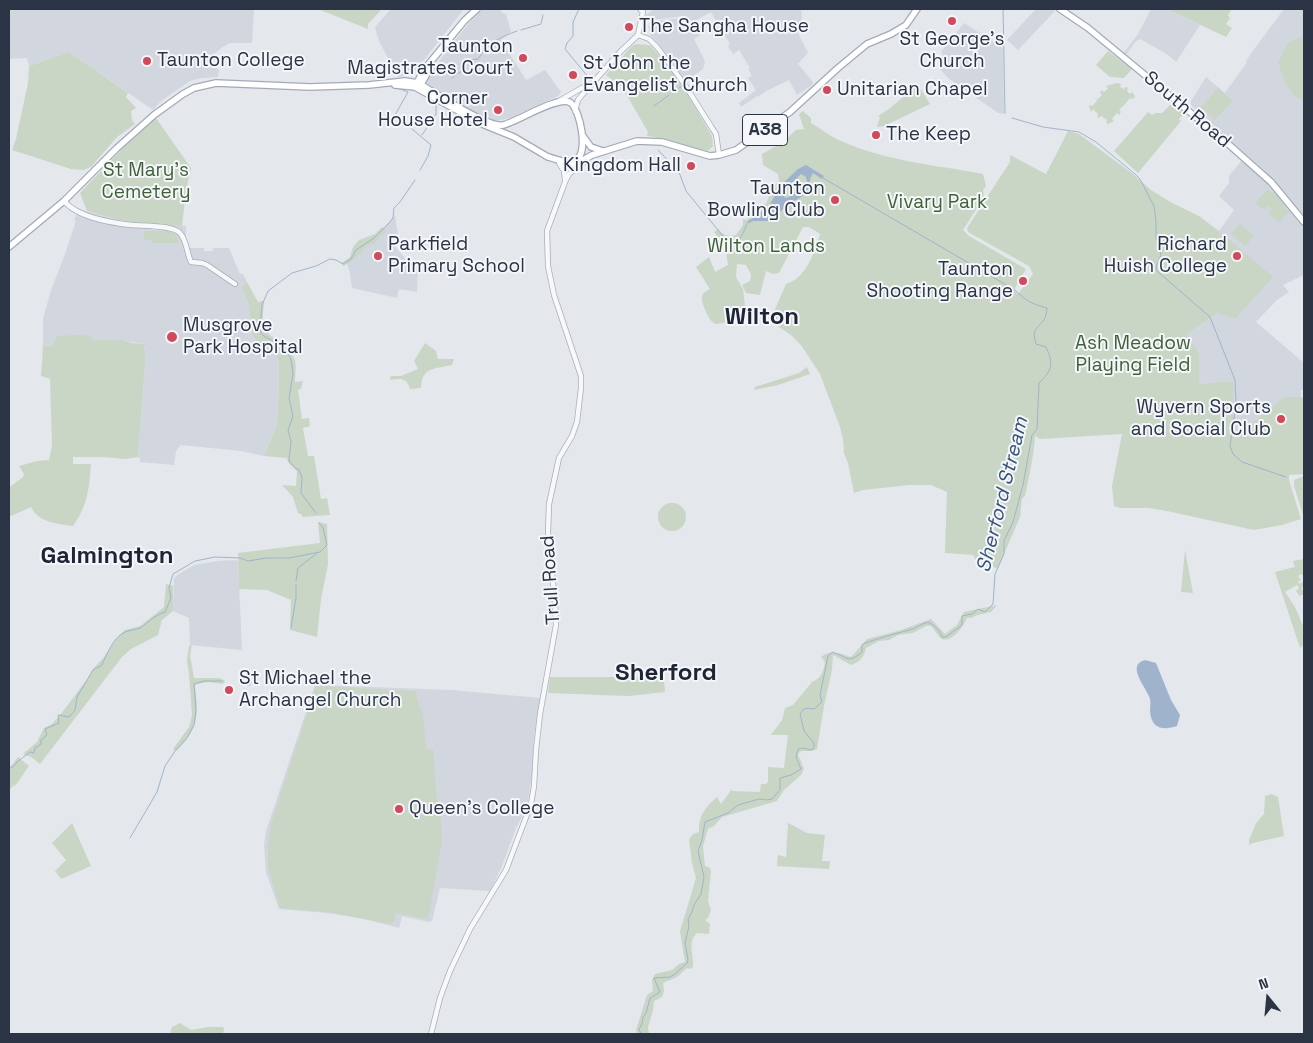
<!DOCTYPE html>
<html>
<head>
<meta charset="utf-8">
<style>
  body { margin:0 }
  #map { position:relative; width:1313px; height:1043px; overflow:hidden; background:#e4e7ec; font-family:"Space Grotesk",sans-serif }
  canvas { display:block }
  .frame { position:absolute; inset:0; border:10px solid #2b3445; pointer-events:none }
  .north { position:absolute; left:1243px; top:973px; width:50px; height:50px; -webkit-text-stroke:4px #f4f6f9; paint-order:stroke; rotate:343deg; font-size:14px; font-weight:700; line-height:20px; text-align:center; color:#2b3445 }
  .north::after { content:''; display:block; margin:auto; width:18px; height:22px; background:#2b3445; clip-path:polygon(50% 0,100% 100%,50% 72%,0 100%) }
</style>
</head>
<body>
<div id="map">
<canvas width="1313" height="1043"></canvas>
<div class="frame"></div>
<div class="north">N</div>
</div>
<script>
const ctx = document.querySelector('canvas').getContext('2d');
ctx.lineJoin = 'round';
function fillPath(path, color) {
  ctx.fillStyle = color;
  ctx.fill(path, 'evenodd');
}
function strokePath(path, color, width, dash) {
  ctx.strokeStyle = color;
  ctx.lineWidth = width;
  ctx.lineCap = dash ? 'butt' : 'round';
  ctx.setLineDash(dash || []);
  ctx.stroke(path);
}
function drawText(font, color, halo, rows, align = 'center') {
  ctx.font = font + ' "Space Grotesk",sans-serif';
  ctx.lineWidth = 4;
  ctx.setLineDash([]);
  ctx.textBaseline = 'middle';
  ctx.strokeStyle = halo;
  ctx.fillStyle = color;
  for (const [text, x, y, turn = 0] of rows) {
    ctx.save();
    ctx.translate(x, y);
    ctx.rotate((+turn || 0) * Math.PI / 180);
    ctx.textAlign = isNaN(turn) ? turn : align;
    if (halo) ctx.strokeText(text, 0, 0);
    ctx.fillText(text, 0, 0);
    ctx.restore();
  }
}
fillPath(new Path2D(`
  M9,9h245l-2,34h-22l-9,5 -8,7v7l2,5 4,3 -1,7 -16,1 -12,3 -29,20 -8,9 -84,-58 -40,14 -2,-8 -18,1z
  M391,9h73l-52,66 -14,2 -19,-36 -3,-10 -1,-4z
  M483,9h15l3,1 1,3 4,1 5,18 -10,8 25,40 19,-10 16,22 -3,4 -48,22 -14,3 -25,-11 -44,-26 1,-7 23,-32 18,-22z
  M654,9h150l-3,2 1,7 -4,15 10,20 -10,11 15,18v2l-16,11 -8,-15 -23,11 -8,6 -1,-1 -16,11 -2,-4 17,-13 -8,-12 4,-2 -4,-7 2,-1 -11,-18 -6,4 -5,-8 2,-2 -19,-32 -18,10 7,13 -6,4 11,22 -2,8 -17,12 -27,-37 -8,-8 -3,-10 8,-1v-4l26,-3 7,12 -5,-14 -39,5v-5z
  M1036,9h17l2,2 -37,39 -11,-10z
  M1151,9h16l33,16 -24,37 -9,-8 -27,-15 -4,2 -11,15 -2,-2 15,-20z
  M1284,9h20v207l-40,-46 -73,-65v-4l15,-24 19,16 22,-31 -1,-1 6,-9z
  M964,23l39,25 1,66 -6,-1 -50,-35 -7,-8 -1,-3 4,-8 -3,-2 2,-3 -2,-2z
  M1242,160l26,24 36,43v48l-21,10 6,7 -12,8 -21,22 48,41v27h-3v7h-17l-51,43v-59l-34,3v-31l-12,-19 31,-21 -39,-70 20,-27 20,15 15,-21 -15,-14 10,-13v-7z
  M82,210l41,11 63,5v13l2,9h16v3h9v-3h16l11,26h3l4,8 -6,5 7,15 4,33 13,18 3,-3 8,5 3,6 -1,53 -2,14 -12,28 -23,-5 -60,-6 -5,6 -2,14 -34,-3v-4l-2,-1 8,-106h-2l1,-7 -31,-4h-58l-3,6 -10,-1v-26l8,-29 13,-33 12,-36 -2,-1 2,-5z
  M395,215l3,19 -10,4 25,30 5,-1 -1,25 -18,-3 -2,9 -45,-10 -2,-14 -3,-12 36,-33z
  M235,560l3,1 4,89 -52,-5 -1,-27 -16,-7 1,-32 2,-3 18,-11 23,-4z
  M315,685l136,5 89,8 -6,37 -2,39 -5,33 -11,21 -14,38 -12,25 -50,-3 -8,33 -3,1 -27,-6 -3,12 -38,-10 -34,-5 -48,-4 -13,-37 -2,-27 2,-14z`), '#d2d6de');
fillPath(new Path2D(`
  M318,9h64l-14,15v5z
  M1167,9h65l-4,6 2,3 -4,6 6,4 -6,9z
  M1304,35v66c-16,-5 -21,-24 -26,-39l10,-19z
  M636,44l12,1 3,1 31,38 30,52 1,10 -5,5c-21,-3 -39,-13 -61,-15l1,-4 -26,-45 -16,-12 26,-29z
  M1108,51l24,18 -8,9 -14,-1 -14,-12z
  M69,52l59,41 -2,4 10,11 -5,3 1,9 3,4 -18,13 -26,30 -8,3 -12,-1 -59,-19 4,-11 12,-56 1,-17z
  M1117,83l4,1 -1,3 4,2 3,-2 1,1 -1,3 3,3 2,-2 3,4 -2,3 -3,-1 -5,6 2,2 -2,-2 -6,6 2,2 -2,3 -2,-2 -5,6 2,2 -6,3 -2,-1 1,-3 -6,-4 -2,2 -2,-2 1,-2 -5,-5 -2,3 -2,-6v-1l3,1 5,-5 -2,-3 2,2 5,-5 -2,-2 2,-3 2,2 4,-3 -2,-3z
  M916,86h3l11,18 -46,22 -7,1 3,-10 -2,-1 11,-7z
  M1218,88l14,13 -17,19 -14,-13z
  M1170,105h8l8,7 -7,7 2,2 -43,52 -24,-22 34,-39 4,3 4,-2h6z
  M803,111l8,7v5c10,6 20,14 30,18 44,20 95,24 142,33l3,12 -3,4 1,7 -21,33 6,6 57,33 -12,21 4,4 15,-20 -4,-8 -61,-34 -1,-4 43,-66v-7l36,19 22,-43 11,3 54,40 18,16 21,13 27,13 35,28 39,33 -38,42 -17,-6 -31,21 12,19v31l34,-3v58l51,-42h17l3,2v75l-15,1v5l12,39 -19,6 -28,5 -87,-19 -18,-3h-29l-6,-2 -2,-20 10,-52 -82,5 -5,-3c-1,20 -6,40 -10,60l-3,3 -2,18 -22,51 -19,-3 -6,-10 -28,-2 2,-61 -16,-7h-22l-46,5 -9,3 -6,-30 -4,-10 -1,-14 -3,-12 -20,-53 -19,-29 -10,-10 -21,-14 16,-37c20,-5 29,-33 34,-50l-11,-7h-6l-24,46 -6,1 -7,-3 -6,24 -14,-2 -4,-8 8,-4c3,-9 -2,-10 -4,-16l-9,-1 -1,13 7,12 3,26c-9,2 -22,9 -30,9 -6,0 -15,-21 -14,-27 0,-4 5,-6 8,-8l-14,-22 13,-10 6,15 13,-7 -3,-20 -11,-13 4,-3c5,6 9,8 18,6l7,-10v-6l4,1 5,-19 5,3h9l7,-17 6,-6 -1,-7 -15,-9 -1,-11 21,-12 13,-12 8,-1 -5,-15z
  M156,118l35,50 -5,22 -4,36 -59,-5 -36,-10 -7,-18 44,-46z
  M1268,189l2,3h4l9,11 2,6 5,2 -11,11 -11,-9 4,-4 -5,-3 -3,4 -9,-7z
  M1240,224l14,12 -9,10 -14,-12z
  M382,227l4,3 -11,13 -8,3 -16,16 -8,4 -1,-3 8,-6 3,-10 6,-7 16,-6z
  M144,231h27l6,5 2,8 -2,-1h-25v-3h-8z
  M247,282l11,20 6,-1 -2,26c9,12 26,17 32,31 3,6 1,17 1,24l8,-1 -2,8 -3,1 4,29 7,-1 1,8 -7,2 5,28h6l7,43 6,-1 3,17 -28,2v-2l-4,-2 -5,-16 -11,-12 14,1 1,-15 -9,-9 -1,-4 -23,-2 12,-28 2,-14 1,-53 -3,-6 -7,-4 -4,3 -13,-19 -4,-33 -7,-15z
  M80,335l11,1 1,4h30l9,3 14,1 -1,7h2l-8,106 -13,2 -22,-2h-30v7h18c-2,25 -3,41 -18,62 -16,-2 -35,-4 -42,-19l-22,10v-33l2,2 12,-9 1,-3 -5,-8 18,-5 12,-1 3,-15 -2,-66 -9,-3 2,-31 10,1 4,-10z
  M425,343l11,8 2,8h16l-2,6c-16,4 -30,1 -31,23l-11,1c-3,-11 -9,-11 -20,-9l1,-4h10l17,-7 -4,-8z
  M807,367l3,7 -32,11 -24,5 1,-3 44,-14z
  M1304,476v42l-10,-32v-6z
  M658 517a14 14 0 1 1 28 0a14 14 0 1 1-28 0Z
  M318,522l9,2 1,40 -7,35 -4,38 -27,-7 1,-30 -24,-10 -28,-1 -1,-36 82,-10z
  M1185,550l8,43 -12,-1z
  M1304,559v17l-3,-2 -3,2 3,4 -3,2 1,2 3,-2 2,3 -3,4 3,2v3l-4,2 -4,-5 3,-3 -2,-3 -12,7 10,15 9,21v16l-4,4 -25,-76 20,-5 -2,-6z
  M166,584l7,2v25l-11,9 -4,15 -27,14 -9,8 -82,107 -9,-7 -8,-3 14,-12 7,-14 8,-4 12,-14 24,-32 5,-9 11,-12 12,-18 9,-9 15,-4 24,-19z
  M997,605l-6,7 -14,3 -6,3h-4c-3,7 -14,25 -25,21 -4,-2 -7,-9 -11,-13h-5l-13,7 -15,2 -9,5 -10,1 -13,7c-2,9 -6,14 -15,17l-18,-10 -1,15 -8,36 -7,43 -5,2h-11l-3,3 6,15 -3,6 -17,15 -7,11 -55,16 -8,9 -6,3 -5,17 2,20 5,2 1,3 -3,30 3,9 -3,8 -3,2 5,4 -1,10 -12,-1c-10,9 -3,22 -4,34l-3,2 -3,-1 -10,9 -14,6 1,8 -2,6 -8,4 -1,9 -5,17 1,7h-12l-1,-4 11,-35 6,-4 -1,-11 3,-6 17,-4 7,-6 6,-2 -5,-31 16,-53 -4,-15 -3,-24 4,-5 6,-2c0,-18 6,-24 18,-35l4,7 11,-15v2l28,1 1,-8h5l2,-2v-15l16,1 4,-33h-17l11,-15 3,-12 8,-3 19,-23c9,-3 12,-12 13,-20l-4,-5c9,-8 19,-4 30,0l16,-18 34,-9 30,-11 14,15 12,-9 7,-13z
  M192,645l-2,10 4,23h26l5,3 -2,3 -14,-2 -13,2 -1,3c4,27 3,44 -19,64l-3,-2 16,-22 3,-12 -3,-42 -2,-12 2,-15z
  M663,669l2,23 -36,4 -81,-3 2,-16h94l14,-4z
  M316,686l100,5 1,8 6,16 3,34h7l4,54 3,4 2,34 -14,78 -32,-6 -2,9 -5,2 -62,-12 -47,-4 -12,-40v-23l3,-21z
  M18,757l11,9 -14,20 -1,-1 -5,5v-21z
  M1271,794l7,3 6,39 -31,7 -4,2v-5l7,-17 8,-9 1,-18z
  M72,823l19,43 -30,13 -6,-8 11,-11 -14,-17z
  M788,823l19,10 18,2 -3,26h8l-1,8 -52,-3 1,-11 8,2z
  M180,1023l11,7 17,-3h15l1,2 -1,5h-53l2,-7z`), '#c9d6c5');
fillPath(new Path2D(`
  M806,165l18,11 -2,3 -9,-6 -3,6v9l-4,6 -15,9 -23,18h-15l-4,2 -2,-1 22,-16 11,-20 18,-17zM801,174l5,3 1,5 -18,15 -4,1 -2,-5 2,-3z
  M1145,660l11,3 15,37 9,15 -3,11c-15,5 -26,2 -27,-15 0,-4 1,-8 0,-12 -3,-11 -25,-34 -5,-39z`), '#9fb4cc');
strokePath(new Path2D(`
  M579,9l-6,13v14l-6,7 -2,6 24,29
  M1003,9c1,34 1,68 2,104
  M521,30l20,-6 2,-9
  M452,78l4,-4 5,-2 6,-12 11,-1c12,-17 20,-21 39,-28
  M397,88l11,4 -13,23 12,10
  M676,90l6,-4
  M654,106l15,-11
  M1012,118l31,9 36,5 17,10 39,32 5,5 14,27 2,16v15l5,18 -5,12 1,4 53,46 25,63 1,23 -6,43 3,8 9,8 44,15
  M412,129l19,16 -3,11 -8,14
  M422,135l14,-21v-10
  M658,150l21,22 7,19 41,50c14,4 16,-9 21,-19
  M316,513l-15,-20 1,-16 -3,-7 -4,-2 -6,-7 2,-20 -3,-11 5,-14 -4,-18 4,-24 -1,-9 -2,-8 -10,-12 -16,-9 -3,-3 -1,-6 2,-22 6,-14 24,-18 24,-7 14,-7 6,1 7,4 8,-5 5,-9 18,-12 15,-15 4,-5 1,-10 6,-6 15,-22
  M296,581l2,-13 18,-14
  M291,628l5,-30v-13
  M247,685h3l1,-3
  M9,767h4l4,-5 13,-10 4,1 1,-5 6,-4v-4l6,-5 -2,-6 14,-6 -1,-8 11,2 6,-7 2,-13 16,-27 3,-2 5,-2c7,-12 11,-28 24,-34 5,-2 11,-2 15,-4 9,-6 15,-13 25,-16l6,-14 -2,-10 4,-14 22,-13 20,-4 25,1 8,3 18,-3h23l31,-6 7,-7 -4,-17 -4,-5
  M130,838l27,-46 8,-26 10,-15 12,-13 7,-13 2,-14 -2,-27 10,-3h18
  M641,1034l-2,-5 3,-5 1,-7 3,-4 4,-15 10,-6 -6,-14 16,-1 5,-3 12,-11 1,-3 -3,-17 4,-17 -1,-7 4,-7 2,-7 7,-11 3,-17 -6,-26 4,-11 3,-18 23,-9 10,-8 21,-6 8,1 5,-1 8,-9v-12l11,-3 10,-6 -5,-12 2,-8 4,-1 9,2 3,-2v-5l-10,-12 -4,-17c4,-7 6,-6 14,-5l8,-7 -2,-7 8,-39 4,-4c15,4 15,13 30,0v-7l3,-2c15,-5 29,-9 44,-13 6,-1 12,-6 19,-8 6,3 12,8 14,15h4l16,-12v-9l10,-2 6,-5 7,3 8,-8 2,-30 9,-20v-13l9,-19 3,-11 7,-26 9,-50 5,-6 2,-46c13,-12 15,-19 7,-36l-10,-3c-7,-22 10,-14 11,-36 -15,-4 -21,-7 -32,-18l-192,-112`), '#9fb4cc', 1);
const minor = new Path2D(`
  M638,35l11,4 8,8 28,38 27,43 4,6 3,21
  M638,35l5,-23 -3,-3
  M559,101l28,-16
  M575,111l3,-11 4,-5 39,-44 17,-16
  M559,163l5,8 1,9
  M64,201c13,16 47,22 68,24 11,1 41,0 48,8 7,8 7,21 11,29l11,1 5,2 28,19
  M431,1034l9,-36 10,-27 20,-42 36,-59 25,-66 3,-18 2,-36 4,-36 16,-89 -1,-23 -7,-69 1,-29 10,-46 13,-22 5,-14 4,-34v-12l-27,-81 -6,-29 -1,-35 18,-49 4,-8 14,-11`);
const major = new Path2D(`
  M1060,9l28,19 138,114 45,40 33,40
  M395,85l20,2 67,37 32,13 34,20
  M416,85l7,-14 41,-50 13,-12
  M420,86l12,-21
  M583,136l8,11 12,4
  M568,165l8,-1 16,-9 45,-14 25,1 48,14 9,-1 17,-5 54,-38 48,-44 29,-24 24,-10 15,-9 11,-16
  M9,247l55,-46 53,-53 37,-33 29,-21 11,-6 22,-5 94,4 59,-2 36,-4 13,2c16,9 69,45 85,42 14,-3 57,-31 68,-22 9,8 18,49 5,57 -9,4 -21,-1 -30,-4`);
strokePath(minor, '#a9aeb7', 6);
strokePath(major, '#a3abb8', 8);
strokePath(minor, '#f7f8fa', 4.5);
strokePath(major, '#fff', 5.5);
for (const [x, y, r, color] of [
  [952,21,5,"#d1495b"],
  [629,27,5,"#d1495b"],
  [523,58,5,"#d1495b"],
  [147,61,5,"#d1495b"],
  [573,75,5,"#d1495b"],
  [827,90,5,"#d1495b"],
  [498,110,5,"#d1495b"],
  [876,135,5,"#d1495b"],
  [691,166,5,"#d1495b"],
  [835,200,5,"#d1495b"],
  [378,256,5,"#d1495b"],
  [1237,256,5,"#d1495b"],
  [1023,281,5,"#d1495b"],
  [172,337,6,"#d1495b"],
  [1281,419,5,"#d1495b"],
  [229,690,5,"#d1495b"],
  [399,809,5,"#d1495b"]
]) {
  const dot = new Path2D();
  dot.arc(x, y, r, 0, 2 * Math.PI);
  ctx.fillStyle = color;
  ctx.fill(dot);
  strokePath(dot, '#f4f6f9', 2);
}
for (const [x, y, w] of [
  [765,130,45]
]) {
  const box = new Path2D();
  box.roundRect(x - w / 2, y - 15.5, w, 31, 4);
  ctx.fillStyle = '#f4f6f9';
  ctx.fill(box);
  strokePath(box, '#2b3445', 1);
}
drawText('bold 18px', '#2b3445', null, [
  ["A38",765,130]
]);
drawText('19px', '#2b3445', '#f4f6f9', [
  ["The Sangha House",639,27],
  ["St George's",952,40,"center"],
  ["Church",952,62,"center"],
  ["Taunton",513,47,"right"],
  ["Magistrates Court",513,69,"right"],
  ["Taunton College",157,61],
  ["St John the",583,64],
  ["Evangelist Church",583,86],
  ["Unitarian Chapel",837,90],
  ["Corner",488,99,"right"],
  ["House Hotel",488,121,"right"],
  ["The Keep",886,135],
  ["Kingdom Hall",681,166,"right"],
  ["Taunton",825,189,"right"],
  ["Bowling Club",825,211,"right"],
  ["Parkfield",388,245],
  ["Primary School",388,267],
  ["Richard",1227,245,"right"],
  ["Huish College",1227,267,"right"],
  ["Taunton",1013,270,"right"],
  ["Shooting Range",1013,292,"right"],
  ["Musgrove",183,326],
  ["Park Hospital",183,348],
  ["Wyvern Sports",1271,408,"right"],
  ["and Social Club",1271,430,"right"],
  ["St Michael the",239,679],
  ["Archangel Church",239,701],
  ["Queen's College",409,809]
], 'left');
drawText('19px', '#2b3445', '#f4f6f9', [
  ["South Road",1187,110,40],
  ["Trull Road",551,580,-94]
]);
drawText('19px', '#3f6138', '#f4f6f9', [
  ["St Mary's",146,171],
  ["Cemetery",146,193],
  ["Vivary Park",937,203],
  ["Wilton Lands",766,247],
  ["Ash Meadow",1133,344],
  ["Playing Field",1133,366]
]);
drawText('italic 20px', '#34527a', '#f4f6f9', [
  ["Sherford Stream",1003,495,-76]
]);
drawText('bold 24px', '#1d2536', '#f4f6f9', [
  ["Wilton",762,317],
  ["Galmington",107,556],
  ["Sherford",666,673]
]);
</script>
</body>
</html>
